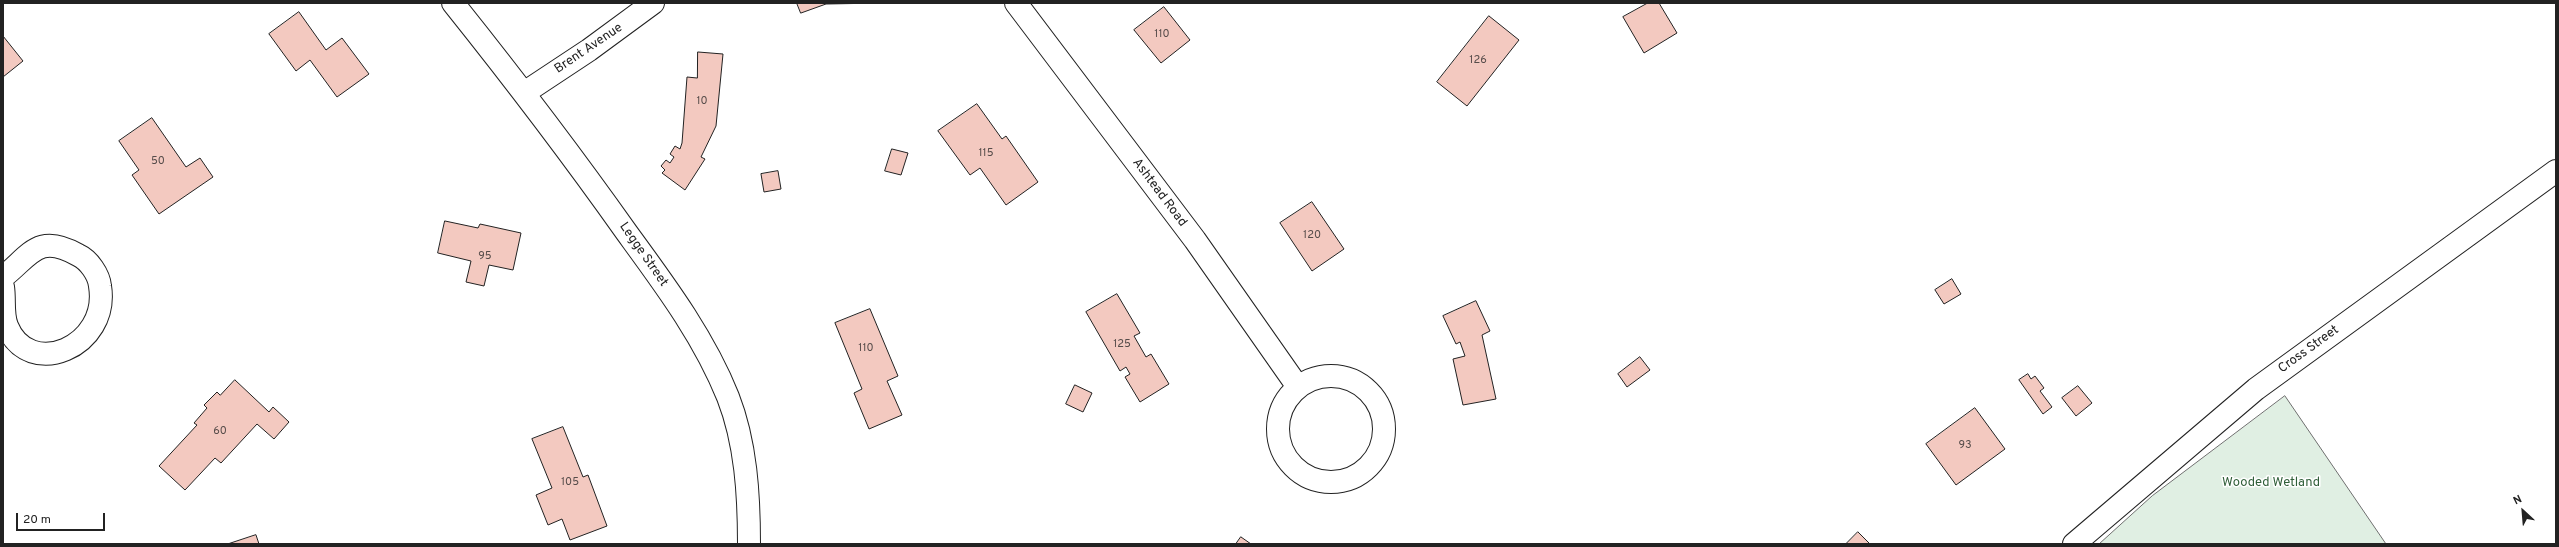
<!DOCTYPE html>
<html>
<head>
<meta charset="utf-8">
<style>
  body { margin:0 }
  #map { position:relative; width:2559px; height:547px; overflow:hidden; background:#fff; font-family:Overpass,sans-serif }
  canvas { display:block }
  .frame { position:absolute; inset:0; border:4px solid #222; pointer-events:none }
  .north { position:absolute; left:2503px; top:491px; width:40px; height:40px; -webkit-text-stroke:3px #fff; paint-order:stroke; rotate:334deg; font-size:11px; font-weight:700; line-height:16px; text-align:center; color:#222 }
  .north::after { content:''; display:block; margin:auto; width:14px; height:18px; background:#222; clip-path:polygon(50% 0,100% 100%,50% 72%,0 100%) }
  .scale { position:absolute; left:16px; top:513px; width:89px; height:18px; box-sizing:border-box; border:2px solid #222; border-top:0; padding-left:5px; font-size:12px; line-height:14px; white-space:nowrap; color:#222; -webkit-text-stroke:3px #fff; paint-order:stroke }
</style>
</head>
<body>
<div id="map">
<canvas width="2559" height="547"></canvas>
<div class="frame"></div>
<div class="north">N</div>
<div class="scale">20 m</div>
</div>
<script>
const ctx = document.querySelector('canvas').getContext('2d');
ctx.lineJoin = 'round';
function fillPath(path, color) {
  ctx.fillStyle = color;
  ctx.fill(path, 'evenodd');
}
function strokePath(path, color, width, dash) {
  ctx.strokeStyle = color;
  ctx.lineWidth = width;
  ctx.lineCap = dash ? 'butt' : 'round';
  ctx.setLineDash(dash || []);
  ctx.stroke(path);
}
function drawText(font, color, halo, rows, align = 'center') {
  ctx.font = font + ' Overpass,sans-serif';
  ctx.lineWidth = 3;
  ctx.setLineDash([]);
  ctx.textBaseline = 'middle';
  ctx.strokeStyle = halo;
  ctx.fillStyle = color;
  for (const [text, x, y, turn = 0] of rows) {
    ctx.save();
    ctx.translate(x, y);
    ctx.rotate((+turn || 0) * Math.PI / 180);
    ctx.textAlign = isNaN(turn) ? turn : align;
    if (halo) ctx.strokeText(text, 0, 0);
    ctx.fillText(text, 0, 0);
    ctx.restore();
  }
}
const green = new Path2D(`
  M2285,396l101,148h-287l53,-48z`);
fillPath(green, '#e0efe3');
strokePath(green, '#6f6f6f', 1);
const building = new Path2D(`
  M797,3h85l-56,1 -25,9z
  M1648,3h11l18,30 -33,20 -21,-36z
  M1164,7l26,33 -29,23 -27,-33z
  M299,12l27,38 16,-12 27,36 -32,23 -27,-37 -14,11 -27,-37z
  M1489,16l30,24 -52,66 -30,-24z
  M3,36l20,25 -20,16z
  M698,52l25,2 -7,72 -15,31 4,2 -20,31 -23,-17 3,-3 -4,-4 5,-6 4,3 4,-6 -4,-3 5,-8 5,3 2,-6 5,-66 10,1z
  M977,104l25,35 4,-3 32,46 -32,23 -26,-37 -10,7 -32,-44z
  M152,118l34,49 14,-9 13,19 -54,37 -27,-39 7,-5 -20,-29z
  M892,149l16,4 -7,22 -16,-4z
  M778,171l3,18 -17,3 -3,-18z
  M1312,202l32,47 -32,22 -32,-48z
  M445,221l33,7 2,-4 41,9 -8,37 -24,-5 -5,21 -18,-4 5,-21 -33,-8z
  M1952,279l9,15 -17,10 -9,-14z
  M1117,294l23,39 -6,3 12,21 5,-3 18,30 -29,18 -15,-25 5,-3 -4,-7 -6,4 -34,-59z
  M1476,301l14,30 -8,4 14,64 -33,6 -10,-46 12,-3 -5,-14 -4,2 -13,-28z
  M870,309l28,67 -11,5 15,34 -33,14 -15,-36 8,-4 -27,-66z
  M1640,357l10,13 -23,17 -9,-13z
  M2028,374l3,5 4,-3 9,12 -4,3 12,16 -9,7 -24,-34z
  M235,380l34,32 4,-5 16,15 -15,17 -17,-15 -36,39 -6,-5 -30,32 -26,-24 38,-41 -3,-2 13,-15 -3,-3 13,-13 3,3z
  M1075,385l17,8 -9,19 -17,-8z
  M2078,386l14,17 -16,13 -14,-18z
  M1975,408l30,41 -49,36 -30,-41z
  M563,427l20,50 5,-2 19,51 -37,14 -8,-21 -14,6 -12,-30 16,-7 -20,-49z
  M1858,532l12,12h-24z
  M256,535l3,9h-31z
  M1241,537l10,7h-15z`);
fillPath(building, '#f3c9c0');
strokePath(building, '#222', 1);
const minor = new Path2D(`
  M453,3c60,75 118,151 174,230 38,52 77,104 101,164 18,46 21,98 21,147
  M1016,3l179,237 103,147
  M524,93l65,-43 64,-47
  M3,277c27,-21 35,-45 75,-22 11,5 21,20 22,31 10,61 -71,95 -93,40 -5,-12 -2,-27 -4,-39
  M1278 429a53 53 0 1 1 106 0a53 53 0 1 1-106 0Z
  M2074,544l182,-155 300,-218`);
strokePath(minor, '#222', 24);
strokePath(minor, '#fff', 22);
drawText('11px', '#564c4a', null, [
  ["110",1162,35],
  ["126",1478,61],
  ["10",702,102],
  ["115",986,154],
  ["50",158,162],
  ["120",1312,236],
  ["95",485,257],
  ["125",1122,345],
  ["110",866,349],
  ["60",220,432],
  ["93",1965,446],
  ["105",570,483]
]);
drawText('13px', '#222', '#fff', [
  ["Brent Avenue",589,49,-34],
  ["Ashtead Road",1159,193,53],
  ["Legge Street",643,255,55],
  ["Cross Street",2309,350,-36]
]);
drawText('13px', '#2f5e38', '#fff', [
  ["Wooded Wetland",2271,483]
]);
</script>
</body>
</html>
